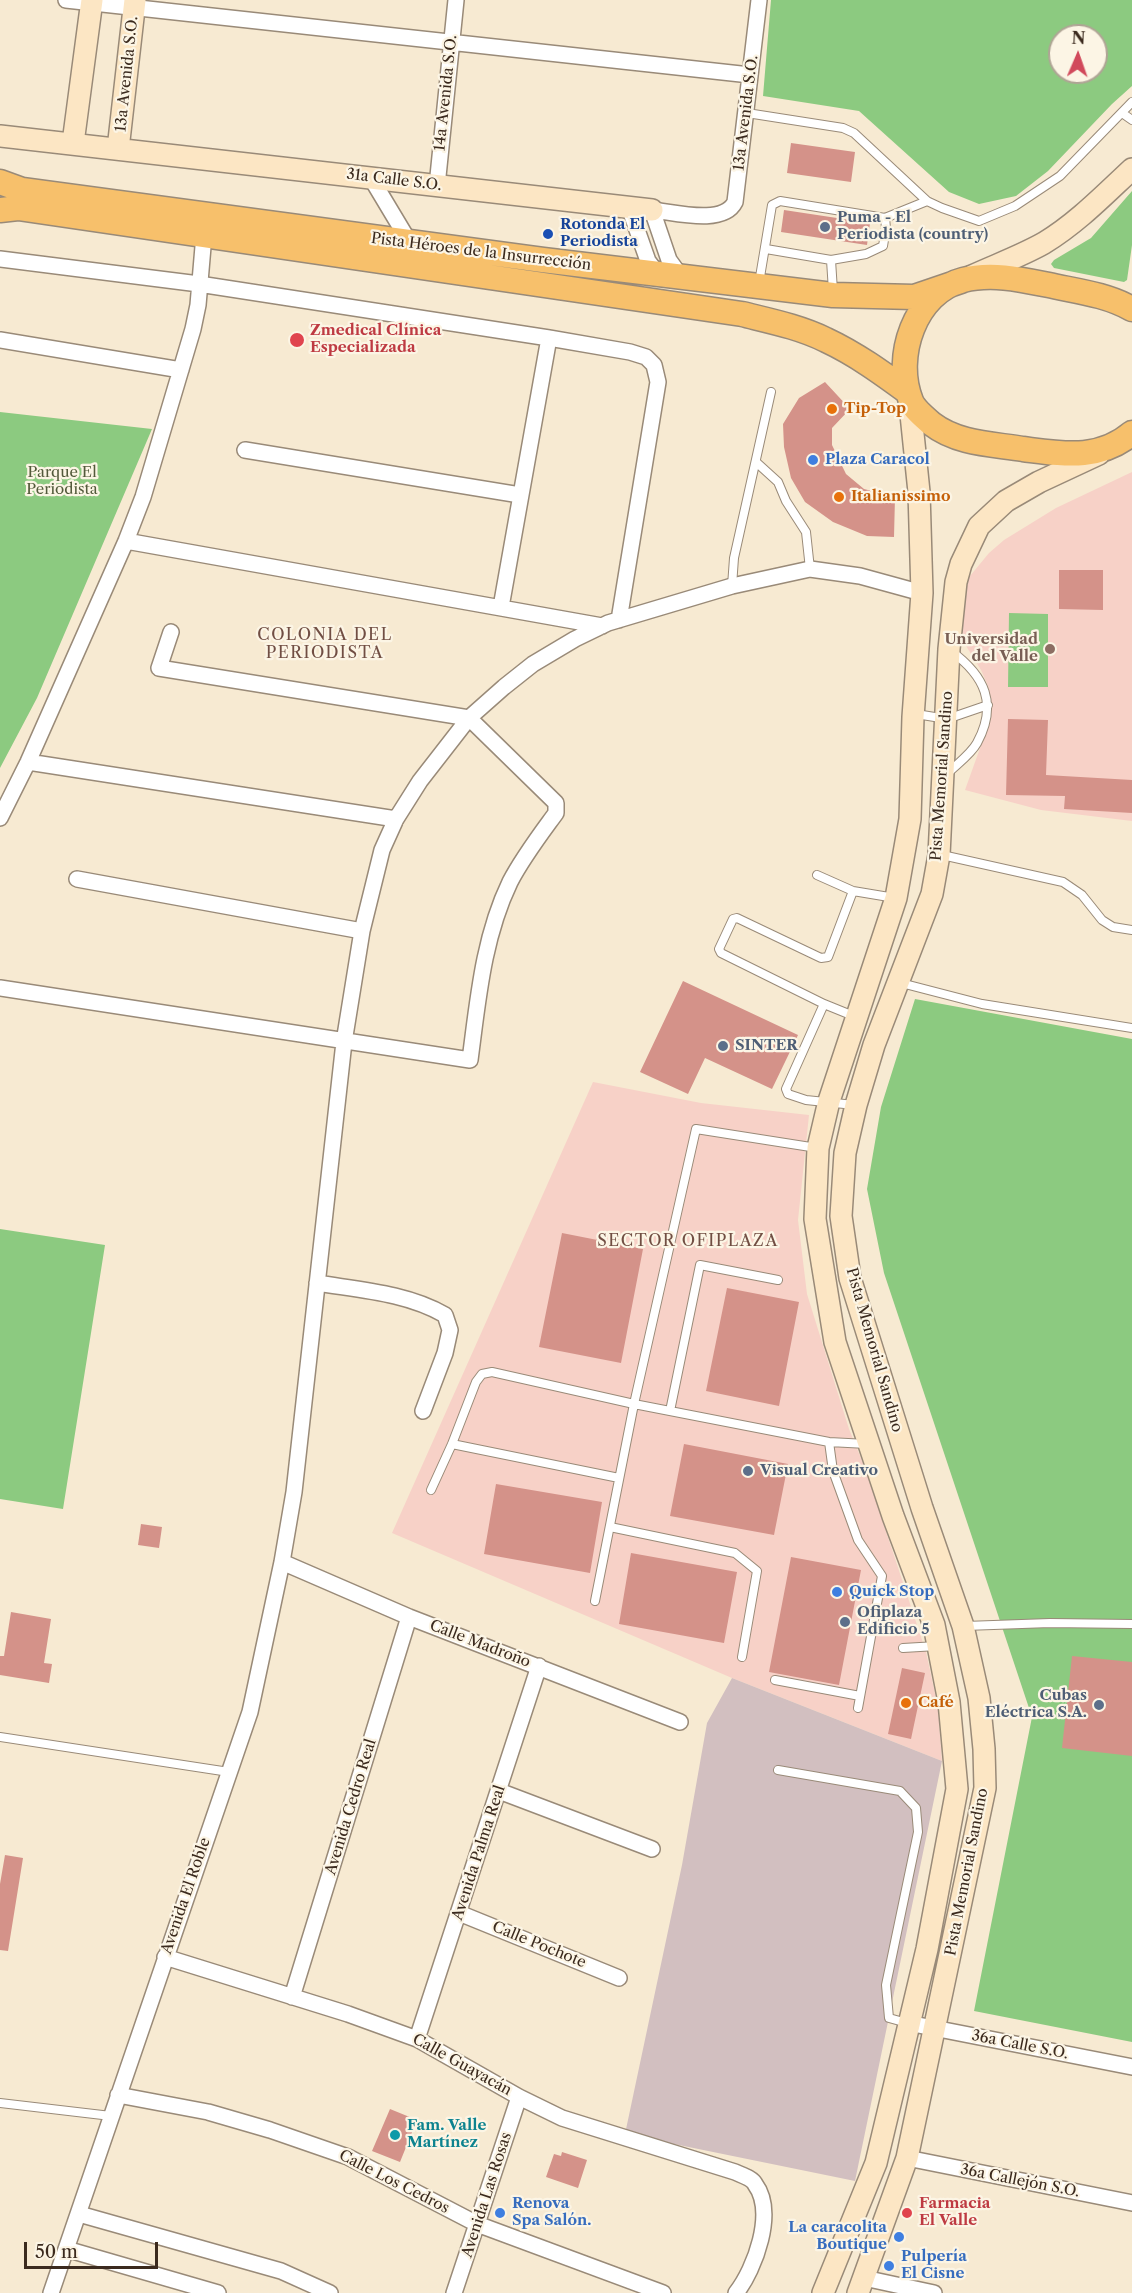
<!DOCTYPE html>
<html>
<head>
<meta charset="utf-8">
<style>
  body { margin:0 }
  #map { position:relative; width:1132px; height:2293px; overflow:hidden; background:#f7ead2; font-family:"Libre Caslon Text",serif }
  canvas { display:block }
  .north { position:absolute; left:1048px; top:24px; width:60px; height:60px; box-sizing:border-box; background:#fcf5e5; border:2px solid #afa495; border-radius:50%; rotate:2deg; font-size:16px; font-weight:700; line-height:24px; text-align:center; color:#3b2a1e }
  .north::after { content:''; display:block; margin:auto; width:21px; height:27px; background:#d1495b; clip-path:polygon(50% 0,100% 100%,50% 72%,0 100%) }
  .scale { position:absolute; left:24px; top:2242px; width:134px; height:27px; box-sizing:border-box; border:3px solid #3b2a1e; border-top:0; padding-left:8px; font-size:18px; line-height:21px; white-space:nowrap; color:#3b2a1e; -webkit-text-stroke:4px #fcf5e5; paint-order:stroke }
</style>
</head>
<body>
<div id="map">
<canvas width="1132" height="2293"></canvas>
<div class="north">N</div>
<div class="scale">50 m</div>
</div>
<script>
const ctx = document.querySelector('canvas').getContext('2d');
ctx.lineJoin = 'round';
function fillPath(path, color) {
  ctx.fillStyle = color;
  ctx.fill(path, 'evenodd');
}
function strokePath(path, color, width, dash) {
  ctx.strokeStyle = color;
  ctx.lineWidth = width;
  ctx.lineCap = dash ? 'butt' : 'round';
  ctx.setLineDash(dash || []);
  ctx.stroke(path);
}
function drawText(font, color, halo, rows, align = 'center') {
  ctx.font = font + ' "Libre Caslon Text",serif';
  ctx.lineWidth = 4.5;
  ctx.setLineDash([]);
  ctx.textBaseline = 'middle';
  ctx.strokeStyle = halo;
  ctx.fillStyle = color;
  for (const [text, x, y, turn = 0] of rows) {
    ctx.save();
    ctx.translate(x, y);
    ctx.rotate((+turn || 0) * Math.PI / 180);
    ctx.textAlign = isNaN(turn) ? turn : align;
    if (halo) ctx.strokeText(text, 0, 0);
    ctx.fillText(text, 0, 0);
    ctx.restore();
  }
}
fillPath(new Path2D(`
  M1132,472v349l-91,-11 -76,-20 19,-53 6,-24v-13l-2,-14 -7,-16 -23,-37 6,-44 6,-13 19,-23 15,-13 52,-32z
  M593,1082l108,21 108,12 -11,105 9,74 42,135 16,39 61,184 12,55 4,54 -210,-83 -340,-145z`), '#f7d1c7');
fillPath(new Path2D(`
  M732,1678l210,83 -87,420 -230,-47 57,-269 25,-142z`), '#d2bfc0');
fillPath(new Path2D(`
  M771,0h361v86l-20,18 -64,67 -32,25 -37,8 -30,-12 -90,-81 -96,-15zM1060,36h36v36h-36z
  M1132,191v54l-5,35 -3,2 -70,-14 -3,-4 3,-4 37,-22z
  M0,412l152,17 -115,269 -37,70z
  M1009,613l39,1v73h-40z
  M915,999l217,40v1003l-158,-31 58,-294 -148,-444 -17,-84 14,-82z
  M0,1229l105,16 -42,264 -63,-10z`), '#8cca80');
fillPath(new Path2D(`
  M791,143l64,9 -4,30 -64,-9z
  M784,210l86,13 -3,22 -86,-13z
  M825,382l25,27 -18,19v17l14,29 18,15 31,8 -1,40 -27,-1 -34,-14 -28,-20 -14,-24 -7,-31 -1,-23 16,-26z
  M1059,570h44v40l-44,-1z
  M1008,719l40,1 -2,55 86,5v33l-68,-4 1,-13 -59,-1z
  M683,981l115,54 -26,54 -67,-31 -17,36 -48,-22z
  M562,1233l81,16 -22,114 -82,-16z
  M727,1288l72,14 -20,104 -73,-15z
  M684,1444l104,20 -14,71 -104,-19z
  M496,1484l106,18 -12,71 -106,-19z
  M141,1524l21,3 -3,21 -21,-3z
  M631,1553l106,19 -13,71 -105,-19z
  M791,1557l70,13 -22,115 -70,-13z
  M11,1612l40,7 -7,44 8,1 -3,19 -49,-8v-19h4z
  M1072,1656l60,6v94l-70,-8z
  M902,1668l23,5 -14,66 -23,-5z
  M5,1855l18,3 -15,93 -8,-1v-66z
  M390,2109l27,11 -17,42 -28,-11z
  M562,2152l25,8 -9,28 -32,-11 8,-23 7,2z`), '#d49289');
const lane = new Path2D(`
  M747,113l96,15 11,5 73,68 15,7 37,13 36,-15 45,-30 72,-74
  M1122,113l10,7
  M766,249l65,11 35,-6 17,-8 3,-18 -1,-10 42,-17
  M831,260l2,31
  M759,283l13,-78 8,-4 105,17
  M756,462l22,20 8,19 20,31 4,37
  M732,586l2,-28 37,-166
  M916,714l31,5 41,-14
  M948,773c9,-9 23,-19 29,-30 21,-39 8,-67 -26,-92
  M942,855l121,27 19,13 20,25 11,7 19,3
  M817,875l36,16 42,7
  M853,891l-25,66 -7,1 -84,-40 -4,1 -14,30 2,4 103,51 32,13
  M901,983l81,21 150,24
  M824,1004l-38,85 2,5 18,6 48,5
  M670,1411l30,-146 78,15
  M829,1442l4,29 25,69 24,36 -24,132
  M452,1444l167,34
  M431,1490l21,-46 24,-62 6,-8 10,-2 142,32 195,38 38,2
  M610,1527l125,26 22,18 -15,86
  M595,1601l39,-197 62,-275 121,19
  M965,1626l85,-3 82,1
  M903,1648l34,-2
  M775,1680l85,16
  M0,1737l229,35
  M778,1770l122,21 16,17 2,24 -32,153 3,33 18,5
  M0,2103l111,13`);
const street = new Path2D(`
  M66,0l684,75
  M371,178l39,65
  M437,186l19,-186
  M629,207l19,54 10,13
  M0,259l199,25 350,54 81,14 16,5 8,8 4,17 -39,238
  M682,278l-13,-18 -17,-50c22,2 71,16 83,-8l24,-202
  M0,340l181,30
  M245,450l275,45
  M126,541l476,85
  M501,607l48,-269
  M28,762l368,57
  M0,818l28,-56 98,-221 17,-44 50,-168 5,-24 6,-70
  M77,879l285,52
  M0,988l470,72c8,-60 13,-122 40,-178 13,-25 30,-47 46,-69v-10l-87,-85 -310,-50 12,-36
  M317,1283c43,7 90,10 128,32l5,15 -5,23 -22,58
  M282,1562l127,55 271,105
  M499,1791l153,58
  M459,1913l160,65
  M165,1957l183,57 69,25 102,58 43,21 173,54c6,3 17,6 20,12 21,28 0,85 -19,109
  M292,1997l117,-380
  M908,2023l224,44
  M417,2039l122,-373
  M118,2095l90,17 62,18 78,27 129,67 186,69
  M907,2158l225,45
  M79,2214l202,57 49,22
  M66,2249l152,44
  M864,2278l70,15
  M51,2293l199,-581 32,-150 12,-70 50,-450 18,-111 20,-81 14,-31 24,-38 49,-63 35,-31 29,-23 42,-25 33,-16 124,-37 78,-17 50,7 62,17
  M454,2293l65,-196`);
const secondary = new Path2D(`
  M0,136l652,74
  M73,143l19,-143
  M118,149l17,-149
  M972,276c24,-11 49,-20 72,-33 33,-20 60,-48 88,-74
  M823,2293l53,-130 51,-214 30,-160 -8,-87 -15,-77 -41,-109 -58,-174 -20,-123 3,-71 11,-47 67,-203 14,-79 3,-102 9,-124 -3,-101 -10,-97
  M858,2293l49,-135 78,-370 -1,-39 -5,-51 -16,-72 -41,-118 -72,-230 -9,-62 4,-63 11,-48 18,-60 58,-151 7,-39 10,-206 7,-67 5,-18 18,-38 27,-25 33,-19 60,-28`);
const primary = new Path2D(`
  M0,182l22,8 521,70 290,35 81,2 47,-16
  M0,210l18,-2 724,106c28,7 58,13 84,26 30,14 56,33 82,52
  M1132,309c-23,-13 -49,-17 -74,-22 -31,-6 -63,-15 -95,-7 -48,12 -70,77 -52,121 3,8 14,17 21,23 26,20 61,20 91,25 40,5 76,12 109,-16`);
strokePath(lane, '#998a78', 10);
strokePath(street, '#998a78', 18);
strokePath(secondary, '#998a78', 24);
strokePath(primary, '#998a78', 27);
strokePath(lane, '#fff', 8);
strokePath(street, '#fff', 15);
strokePath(secondary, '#fce6c4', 21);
strokePath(primary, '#f7c06b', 24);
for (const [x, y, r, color] of [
  [825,227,6,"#5c6f8a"],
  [548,234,6,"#1a4fb4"],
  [297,340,8,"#e0444e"],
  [832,409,6,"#e8710a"],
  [813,460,6,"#3f7fe0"],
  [839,497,6,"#e8710a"],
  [1050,649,6,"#8d6e63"],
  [723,1046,6,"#5c6f8a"],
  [748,1471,6,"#5c6f8a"],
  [837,1592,6,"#3f7fe0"],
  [845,1622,6,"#5c6f8a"],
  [906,1703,6,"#e8710a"],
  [1099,1705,6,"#5c6f8a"],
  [395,2135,6,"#0f9aa8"],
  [500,2213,6,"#3f7fe0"],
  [907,2213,6,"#e0444e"],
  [899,2237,6,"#3f7fe0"],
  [889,2266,6,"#3f7fe0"]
]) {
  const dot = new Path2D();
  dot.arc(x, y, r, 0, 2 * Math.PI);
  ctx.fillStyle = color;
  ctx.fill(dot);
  strokePath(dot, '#fcf5e5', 2);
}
drawText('15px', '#3b2a1e', '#fcf5e5', [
  ["13a Avenida S.O.",127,74,-84],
  ["14a Avenida S.O.",446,93,-84],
  ["13a Avenida S.O.",746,113,-83],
  ["31a Calle S.O.",394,180,7],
  ["Pista Héroes de la Insurrección",481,252,7],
  ["Pista Memorial Sandino",942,776,-86],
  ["Pista Memorial Sandino",874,1350,74],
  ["Calle Madroño",480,1644,21],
  ["Avenida Cedro Real",351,1807,-73],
  ["Avenida Palma Real",479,1853,-72],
  ["Pista Memorial Sandino",967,1872,-79],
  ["Avenida El Roble",186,1896,-71],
  ["Calle Pochote",539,1945,22],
  ["36a Calle S.O.",1020,2045,11],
  ["Calle Guayacán",462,2065,29],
  ["36a Callejón S.O.",1020,2181,11],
  ["Calle Los Cedros",394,2182,27],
  ["Avenida Las Rosas",487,2195,-72]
]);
drawText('bold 15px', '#4e5e75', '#fcf5e5', [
  ["Puma - El",837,218],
  ["Periodista (country)",837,235],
  ["SINTER",735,1046],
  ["Visual Creativo",760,1471],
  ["Ofiplaza",857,1613],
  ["Edificio 5",857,1630],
  ["Cubas",1087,1696,"right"],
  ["Eléctrica S.A.",1087,1713,"right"]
], 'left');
drawText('bold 15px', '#164399', '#fcf5e5', [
  ["Rotonda El",560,225],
  ["Periodista",560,242]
], 'left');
drawText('bold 15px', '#be3a42', '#fcf5e5', [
  ["Zmedical Clínica",310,331],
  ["Especializada",310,348],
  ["Farmacia",919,2204],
  ["El Valle",919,2221]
], 'left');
drawText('bold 15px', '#c56008', '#fcf5e5', [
  ["Tip-Top",844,409],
  ["Italianissimo",851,497],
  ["Café",918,1703]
], 'left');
drawText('bold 15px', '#366cbe', '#fcf5e5', [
  ["Plaza Caracol",825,460],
  ["Quick Stop",849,1592],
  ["Renova",512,2204],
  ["Spa Salón.",512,2221],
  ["La caracolita",887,2228,"right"],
  ["Boutique",887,2245,"right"],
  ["Pulpería",901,2257],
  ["El Cisne",901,2274]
], 'left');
drawText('15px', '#535a3b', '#fcf5e5', [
  ["Parque El",62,473],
  ["Periodista",62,490]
]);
drawText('bold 15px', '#785e54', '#fcf5e5', [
  ["Universidad",1038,640],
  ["del Valle",1038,657]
], 'right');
drawText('bold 15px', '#0d838f', '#fcf5e5', [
  ["Fam. Valle",407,2126],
  ["Martínez",407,2143]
], 'left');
ctx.letterSpacing = '1.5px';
drawText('16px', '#714e43', '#fcf5e5', [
  ["COLONIA DEL",325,635],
  ["PERIODISTA",325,653],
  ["SECTOR OFIPLAZA",688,1241]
]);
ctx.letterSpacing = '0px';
</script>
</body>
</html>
